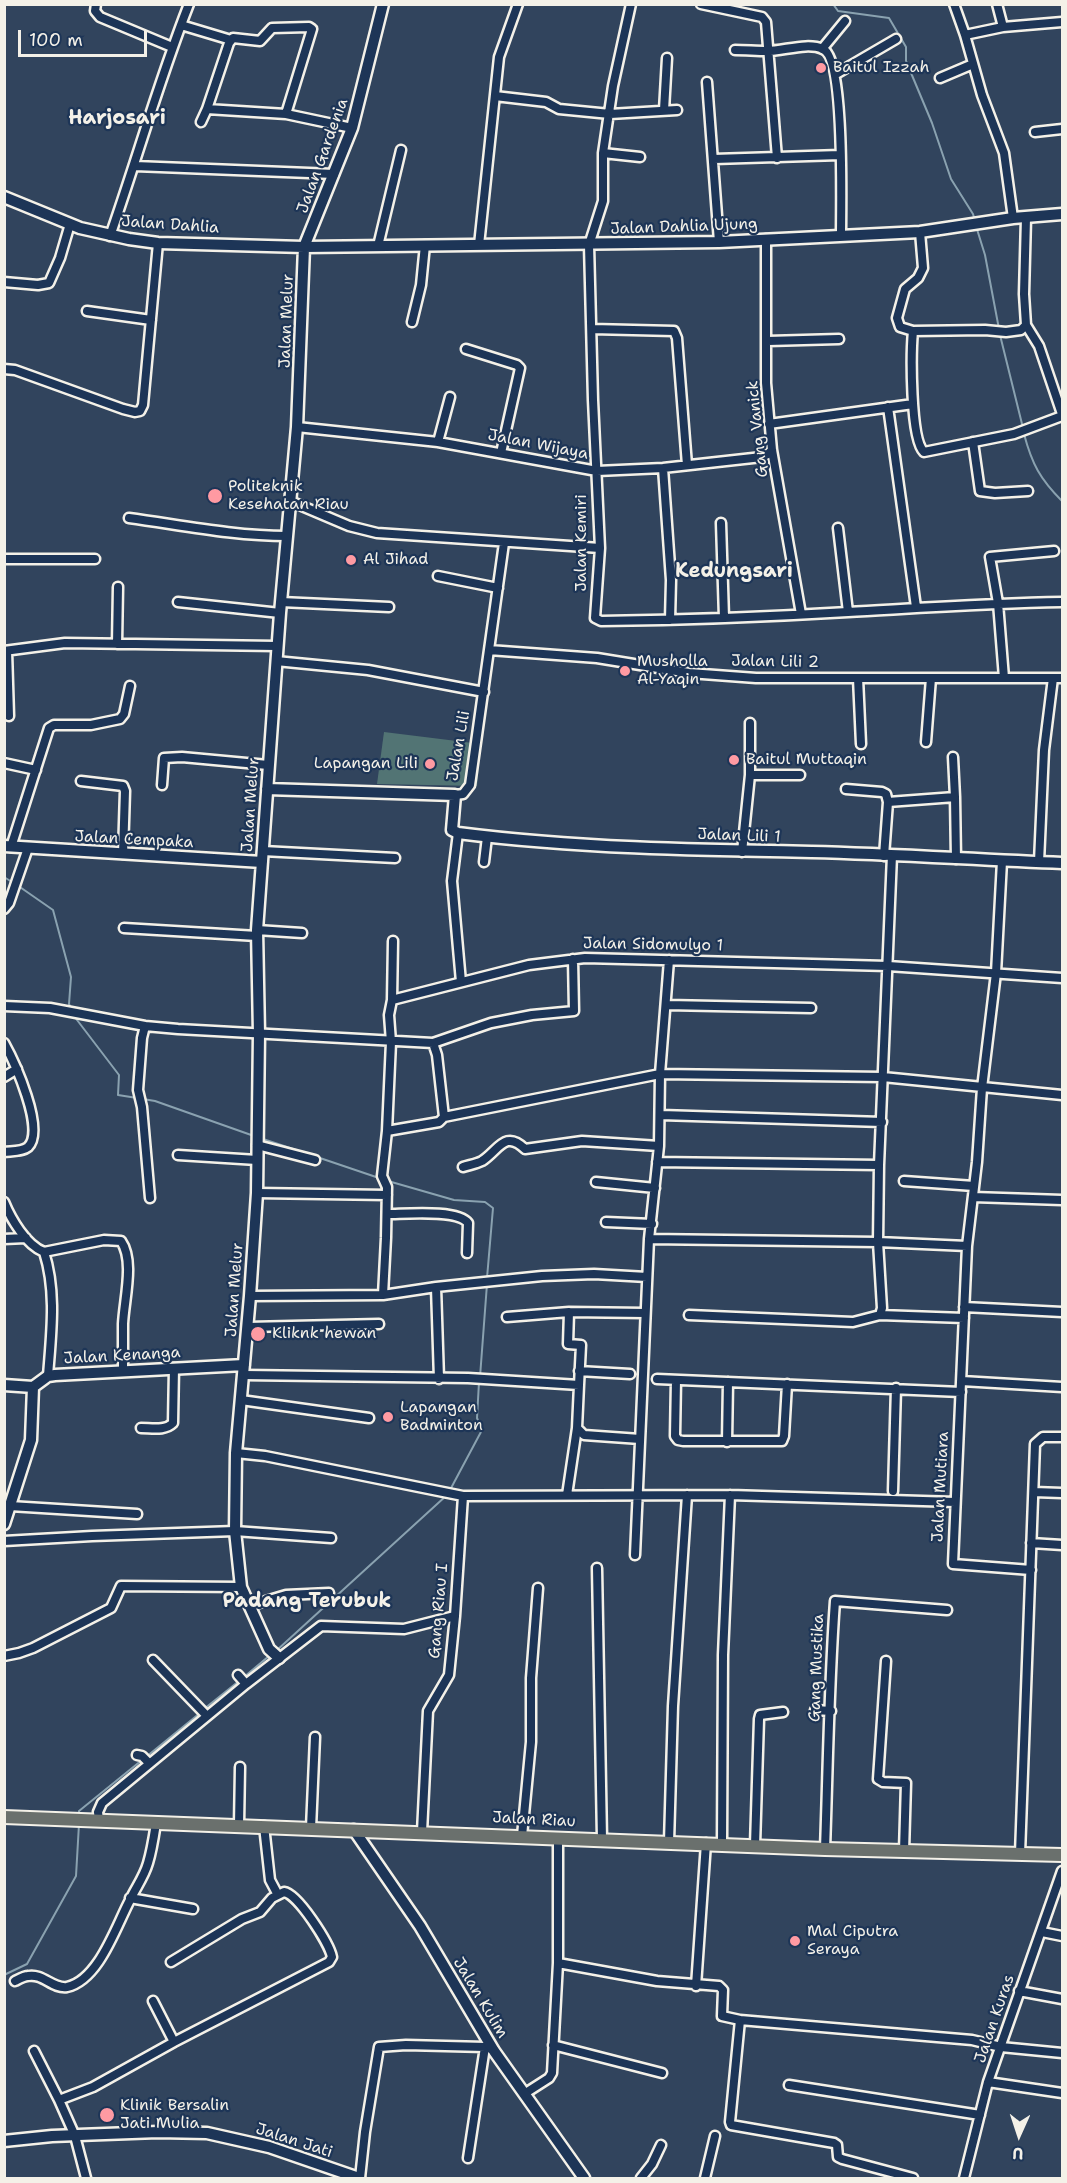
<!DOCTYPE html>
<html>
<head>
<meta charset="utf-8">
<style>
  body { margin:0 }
  #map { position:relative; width:1067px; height:2183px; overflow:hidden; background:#31445d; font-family:"Shantell Sans",sans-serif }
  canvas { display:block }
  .frame { position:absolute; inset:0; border:6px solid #f4f1e8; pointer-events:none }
  .north { position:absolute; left:989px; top:2105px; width:60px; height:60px; -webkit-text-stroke:4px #1d3557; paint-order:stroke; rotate:183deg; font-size:16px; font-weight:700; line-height:24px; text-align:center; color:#f4f1e8 }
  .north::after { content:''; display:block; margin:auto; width:21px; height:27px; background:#f4f1e8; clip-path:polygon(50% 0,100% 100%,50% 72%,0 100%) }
  .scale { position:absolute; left:18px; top:30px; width:129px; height:27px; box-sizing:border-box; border:3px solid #f4f1e8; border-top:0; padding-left:8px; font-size:18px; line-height:21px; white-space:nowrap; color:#f4f1e8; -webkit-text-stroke:4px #1d3557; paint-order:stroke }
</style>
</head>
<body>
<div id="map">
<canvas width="1067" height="2183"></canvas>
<div class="frame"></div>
<div class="north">U</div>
<div class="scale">100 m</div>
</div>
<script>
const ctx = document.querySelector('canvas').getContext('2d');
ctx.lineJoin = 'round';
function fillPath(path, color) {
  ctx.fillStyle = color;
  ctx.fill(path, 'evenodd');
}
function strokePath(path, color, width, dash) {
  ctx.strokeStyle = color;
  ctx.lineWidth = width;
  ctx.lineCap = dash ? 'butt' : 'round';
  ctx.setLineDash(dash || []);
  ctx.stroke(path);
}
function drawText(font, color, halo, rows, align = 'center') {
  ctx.font = font + ' "Shantell Sans",sans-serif';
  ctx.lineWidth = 4.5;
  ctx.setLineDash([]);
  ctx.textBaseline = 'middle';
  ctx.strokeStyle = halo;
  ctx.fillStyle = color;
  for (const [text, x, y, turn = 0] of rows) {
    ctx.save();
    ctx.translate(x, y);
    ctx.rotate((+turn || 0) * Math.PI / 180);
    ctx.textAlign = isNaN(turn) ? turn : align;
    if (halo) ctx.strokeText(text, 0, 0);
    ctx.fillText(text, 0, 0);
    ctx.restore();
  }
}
fillPath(new Path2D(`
  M384,732l97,12 -4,42 -100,-2z`), '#527474');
strokePath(new Path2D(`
  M833,4l5,7 51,7 17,29v14l26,62 19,56 22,35 2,7
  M976,226l9,29 14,74
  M1000,335l23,93
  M1024,434c8,30 16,45 38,67
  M4,877l8,5
  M17,885l36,25 18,67 -2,27 3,7
  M74,1016l45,59 -1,20 19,3
  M143,1099l12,2 99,35
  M263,1139l45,15
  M317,1157l62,21
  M388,1181l66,19 31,2 8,6 -6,70
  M480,1377l7,-93
  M450,1490l32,-60 -5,-12 2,-36
  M276,1651l171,-156
  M244,1677l25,-21
  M204,1709l35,-28
  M146,1757l54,-44
  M79,1815v-4l63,-51
  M4,1975l23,-11 49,-88 3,-52`), '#8aa2b0', 2);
const street = new Path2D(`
  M96,4l-1,7 5,6 72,30
  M631,4l-18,82 -10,67v48l-14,44 4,155 7,148 -5,70 6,3c83,-1 165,-4 247,-9 72,-4 143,-9 214,-10
  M701,4l61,13 4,5 11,136
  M954,4l11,31 17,60 22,58 9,65
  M997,4l6,23
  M181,25l50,15
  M965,35l38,-8 59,-5
  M822,49l23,-28
  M735,50c11,0 21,1 32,1 17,0 40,-9 56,-2 22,10 18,158 18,186
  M836,74l60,-35
  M940,78l33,-14
  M707,82l12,160
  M495,96l51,6 13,7 51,5 67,-4
  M207,109l79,5 66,14
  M664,110l3,-52
  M201,122l6,-13 22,-66 4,-5 27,3 12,-13 37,-1 3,2 -26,85
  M1035,132l27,-3
  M603,153l37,4
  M714,159l126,-4
  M135,166l199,8
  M1026,218l-2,76 2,31 13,21 23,68
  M920,232l3,36 -5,10 -13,11 -8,29 3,9 13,4 72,-1 21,2 15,-2 5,-5
  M110,236c27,-77 49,-156 79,-232
  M766,239v144l6,67 29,164
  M479,245l20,-188 19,-53
  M378,246l23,-96
  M4,282l34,3 11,-2 11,-25 10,-34
  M87,311l64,9
  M412,322l9,-37 4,-40
  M592,329l82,2 3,7 10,127
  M913,331c-2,21 -3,108 11,121l90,-18 48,-18
  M768,341l71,-2
  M466,349l51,16 3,3 -19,85
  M4,369l11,1 108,39 12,3 5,-1 3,-6 15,-162
  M888,407l28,200
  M769,424l144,-20
  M297,427l141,15 159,29 66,-3 99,-11 6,-3 4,-4
  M438,442l12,-45
  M973,442l7,49 15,2 33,-2
  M663,468l8,112 -1,40
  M290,501l59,25 28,7 223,15
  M129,518c52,7 105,18 158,18
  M721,523l3,95
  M838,528l10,84
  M4,559h91
  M438,576l60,12
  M178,602l102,11
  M281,602l108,5
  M117,644l1,-57
  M489,650l108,8 92,15 67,5h306
  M4,651l61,-8 212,3
  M7,651l2,65
  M276,661l92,9 116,22
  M858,678l3,66
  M1004,678l-6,-75 -8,-46 64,-6
  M926,742l5,-64
  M953,757l2,40
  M4,763l32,7
  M750,775h50
  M81,781l42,5 2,5 -2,63
  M162,785l2,-27 18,-1 86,8
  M846,789l36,3 4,2 2,8 -4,54
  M455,795l8,-1 7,-9 34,-242
  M888,802l67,-5 1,62
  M458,833l-6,48 9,101
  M11,847l38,-119 5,-3h37l29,-6 4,-5 6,-28
  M263,851l132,7
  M742,852l8,-77v-52
  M484,862l3,-25
  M1039,862l5,-112 9,-72
  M4,909l5,-6 19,-55
  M124,928l133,8
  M257,930l45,3
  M392,1000l1,-59
  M667,1005l144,3
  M4,1006l46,2 95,18 33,3 255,14 4,12 7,62 216,-43 223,3 179,18
  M145,1026l-3,12 -4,52 4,17 8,91
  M4,1043c10,18 42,87 24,104 -6,5 -17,4 -24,5
  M433,1043l58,-20 41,-8 42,-4 -1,-52
  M4,1077l13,-8
  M661,1115l221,7
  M387,1131l52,-9 5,-5
  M257,1145l58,15
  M178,1155l79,5
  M657,1162l222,3
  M463,1167c6,-2 13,-3 19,-6 16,-10 23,-32 43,-12l57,-8 77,5
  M904,1181l70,5
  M596,1182l59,6
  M257,1193l130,2
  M973,1197l89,3
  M4,1202c7,17 22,43 40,50 13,40 7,83 4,124
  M387,1214c18,0 71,-5 81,9l-1,30
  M606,1222l46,2
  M4,1239l22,-1
  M649,1239l229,3 89,4 -14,318 78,6
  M967,1246l10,-84 5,-74 14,-115 6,-112
  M44,1252l60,-12 17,1c14,20 3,59 2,83 0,15 0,31 0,47
  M436,1287l3,92
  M383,1295l3,-57 1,-51 -5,-11 5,-45 4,-89 -2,-27 3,-15 137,-35 56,-7 303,8 174,12
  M250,1296l133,-1 53,-8 106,-11 52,-2 53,3
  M964,1307l98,5
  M569,1312l76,1
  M689,1315l164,7 27,-7 2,-7 -4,-66 1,-77 13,-310
  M880,1315l84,3
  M507,1317l62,-5 -1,32 13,1 -2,40
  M248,1327l131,-3
  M579,1371l51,3
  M244,1375l224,3 111,7 -2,43 7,7 56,4
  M657,1379l304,13
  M676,1380l-1,56 3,4 5,1h99l2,-5 3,-52
  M962,1381l100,6
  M241,1400l128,18
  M141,1428c11,0 24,3 32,-5l1,-55
  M727,1442l1,-60
  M236,1453l29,3 198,40 267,-1 225,7
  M893,1491l3,-103
  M1034,1492l28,1
  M567,1495l10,-67
  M10,1506l127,8
  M4,1541l88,-5 143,-5 96,7
  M1031,1543l31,2
  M635,1555l14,-316 10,-93 1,-72 9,-114
  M597,1568l5,271
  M249,1606l37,-11 43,-2
  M4,1656l15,-3 14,-5 78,-40 10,-22 120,1
  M153,1660l54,56
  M886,1661l-8,118 5,3 23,1 -2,68
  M238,1675l8,9
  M815,1710l16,1
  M137,1755l5,1 7,7
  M99,1821l-1,-9 4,-9 144,-119 75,-58 83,3 51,-13
  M239,1825l1,-58
  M264,1826l6,54 8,15
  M311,1828l4,-91
  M422,1832l6,-121 21,-36 6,-59 8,-120
  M522,1836l9,-94v-64l7,-90
  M669,1842l4,-136 14,-211
  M722,1843l1,-188 7,-160
  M755,1845l4,-126 1,-4 23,-3
  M825,1849c3,-83 4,-166 10,-248l112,9
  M1020,1854l15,-410 8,-7h19
  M130,1898l63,11
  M1042,1932l20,4
  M558,1963v-125
  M15,1981c4,-2 9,-5 13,-5 15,-3 24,13 39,11 32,-7 49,-61 63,-87 6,-13 14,-23 18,-37 4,-13 6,-27 8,-40
  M696,1986l10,-143
  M1019,1991l43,8
  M153,2001l21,41
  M740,2020l232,20 29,7 61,6
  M553,2045l109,28
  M34,2051l25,49
  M988,2082l74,11
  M789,2085l191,30
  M524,2094l25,-16 3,-5 6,-110 99,18 62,5 4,4 -1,26 18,4 -10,102 1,3 103,18 3,2 1,12 4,2 71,19
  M468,2158l17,-111
  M86,2178l-11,-42 -16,-36 34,-13 81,-45 155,-80 3,-5c-3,-14 -34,-63 -48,-65l-12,6 -12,14 -18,7 -71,43
  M360,2178l5,-46 14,-85 27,-2 79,2 9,3
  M641,2178l11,-14 9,-19
  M705,2178l10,-42
  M964,2178l24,-96 74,-211`);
const secondary = new Path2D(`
  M4,197l76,31 49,11 29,4 146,4 415,-5 201,-10 93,-14 49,-4
  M267,789l188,6 -3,35 6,3c117,15 236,17 354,19 84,2 167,8 250,11
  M4,846l258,16
  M4,1385l29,2 15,-11 7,-1 189,-10
  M4,1524l27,-84 2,-53
  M279,1658l-10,-9 -28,-62 -6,-56 1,-78 14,-157 7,-103 2,-159 -2,-104 23,-317 17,-186 7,-180 48,-119 31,-124
  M354,1830l66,96 74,125 90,127
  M4,2141l48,-5 106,-4 49,1 62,14 90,31`);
const primary = new Path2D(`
  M4,1817l821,32 237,6`);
strokePath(street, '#f4f1e8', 13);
strokePath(secondary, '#f4f1e8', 15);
strokePath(primary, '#f4f1e8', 16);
strokePath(street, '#1d3557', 8);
strokePath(secondary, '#1d3557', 10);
strokePath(primary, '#6a706d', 12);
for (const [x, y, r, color] of [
  [821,68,6,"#ff9aa2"],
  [215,496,8,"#ff9aa2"],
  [351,560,6,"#ff9aa2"],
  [625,671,6,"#ff9aa2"],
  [734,760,6,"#ff9aa2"],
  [430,764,6,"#ff9aa2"],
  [258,1334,8,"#ff9aa2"],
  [388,1417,6,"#ff9aa2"],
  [795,1941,6,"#ff9aa2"],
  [107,2115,8,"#ff9aa2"]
]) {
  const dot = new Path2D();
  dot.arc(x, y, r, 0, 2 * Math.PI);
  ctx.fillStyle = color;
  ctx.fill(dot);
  strokePath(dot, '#1d3557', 2);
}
drawText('16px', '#f4f1e8', '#1d3557', [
  ["Baitul Izzah",833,68],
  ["Politeknik",228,487],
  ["Kesehatan Riau",228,505],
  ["Al Jihad",363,560],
  ["Musholla",637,662],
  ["Al-Yaqin",637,680],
  ["Baitul Muttaqin",746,760],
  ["Lapangan Lili",418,764,"right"],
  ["Kliknk hewan",272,1334],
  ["Lapangan",400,1408],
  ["Badminton",400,1426],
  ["Mal Ciputra",807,1932],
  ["Seraya",807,1950],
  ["Klinik Bersalin",120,2106],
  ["Jati Mulia",120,2124]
], 'left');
drawText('16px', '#f4f1e8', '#1d3557', [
  ["Jalan Gardenia",323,156,-70],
  ["Jalan Dahlia",170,225,4],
  ["Jalan Dahlia Ujung",684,227,-2],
  ["Jalan Melur",287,321,-88],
  ["Gang Vanick",758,429,-96],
  ["Jalan Wijaya",538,445,11],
  ["Jalan Kemiri",582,543,-90],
  ["Jalan Lili 2",775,662,1],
  ["Jalan Lili",459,746,-80],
  ["Jalan Melur",251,805,-86],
  ["Jalan Lili 1",739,836,2],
  ["Jalan Cempaka",134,840,3],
  ["Jalan Sidomulyo 1",653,945,1],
  ["Jalan Melur",235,1290,-86],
  ["Jalan Kenanga",122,1356,-3],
  ["Jalan Mutiara",941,1487,-87],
  ["Gang Riau I",439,1611,-85],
  ["Gang Mustika",817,1668,-88],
  ["Jalan Riau",534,1820,3],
  ["Jalan Kulim",480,1998,59],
  ["Jalan Kuras",995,2019,-71],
  ["Jalan Jati",294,2141,18]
]);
drawText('bold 20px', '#f4f1e8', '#1d3557', [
  ["Harjosari",117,119],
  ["Kedungsari",734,572],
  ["Padang Terubuk",307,1602]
]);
</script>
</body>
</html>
